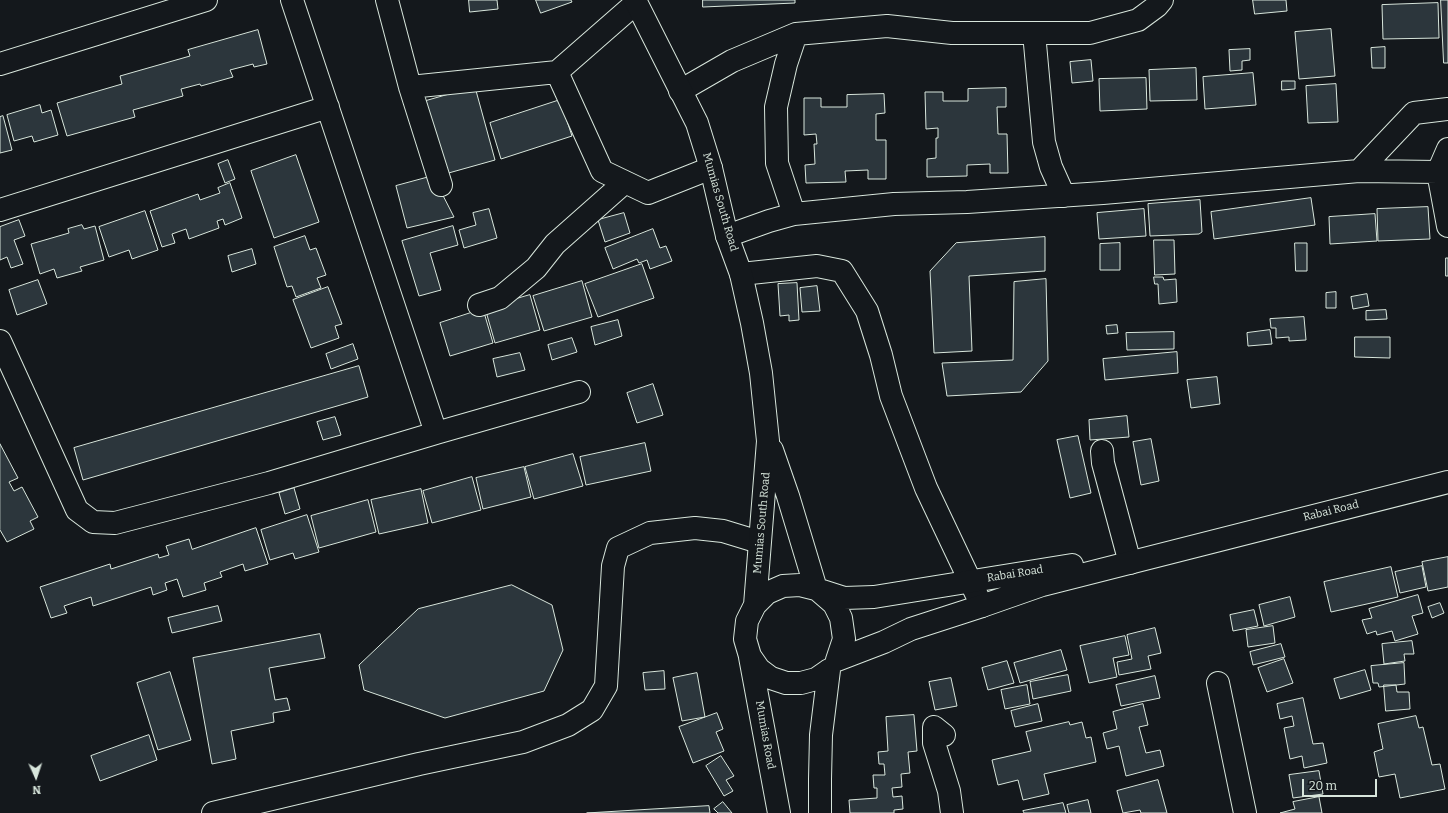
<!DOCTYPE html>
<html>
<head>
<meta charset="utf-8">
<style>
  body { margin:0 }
  #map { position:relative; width:1448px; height:813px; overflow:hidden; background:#14181c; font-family:Bitter,serif }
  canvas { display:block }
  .north { position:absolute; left:16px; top:757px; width:40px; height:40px; -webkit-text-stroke:3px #14181c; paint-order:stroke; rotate:177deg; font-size:11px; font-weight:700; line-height:16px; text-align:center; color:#d8e6dc }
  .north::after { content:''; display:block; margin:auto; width:14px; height:18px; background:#d8e6dc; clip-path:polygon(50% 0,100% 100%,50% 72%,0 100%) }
  .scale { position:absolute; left:1302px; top:779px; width:75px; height:18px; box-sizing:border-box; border:2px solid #d8e6dc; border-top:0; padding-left:5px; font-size:12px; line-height:14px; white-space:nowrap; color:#d8e6dc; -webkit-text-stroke:3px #14181c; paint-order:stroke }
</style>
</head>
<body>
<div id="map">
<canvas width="1448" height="813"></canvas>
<div class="north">N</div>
<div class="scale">20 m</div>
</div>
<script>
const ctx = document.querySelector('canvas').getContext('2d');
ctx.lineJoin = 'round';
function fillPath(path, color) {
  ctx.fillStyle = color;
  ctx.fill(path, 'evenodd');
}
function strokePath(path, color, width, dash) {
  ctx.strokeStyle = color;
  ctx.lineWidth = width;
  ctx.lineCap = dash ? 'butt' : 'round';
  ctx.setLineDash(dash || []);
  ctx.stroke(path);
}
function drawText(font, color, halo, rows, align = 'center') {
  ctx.font = font + ' Bitter,serif';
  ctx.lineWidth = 3;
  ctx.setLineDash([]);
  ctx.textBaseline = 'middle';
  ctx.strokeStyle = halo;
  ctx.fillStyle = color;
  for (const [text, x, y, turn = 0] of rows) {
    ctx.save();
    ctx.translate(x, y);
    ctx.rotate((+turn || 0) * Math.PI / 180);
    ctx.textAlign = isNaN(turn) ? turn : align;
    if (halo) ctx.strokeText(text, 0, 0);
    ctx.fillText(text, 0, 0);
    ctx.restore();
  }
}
const building = new Path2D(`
  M469,0h28l1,9 -28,3z
  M536,0h35l1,2 -31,11z
  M703,0h92v3l-92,4z
  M1253,0h33l1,11 -32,3z
  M1441,0h7v63h-4z
  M1438,3l1,35 -56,1 -1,-34z
  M1331,29l4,47 -36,3 -4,-47z
  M258,30l9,34 -13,3 -1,-3 -23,6 3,7 -32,9 -1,-2 -19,5 2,7 -50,14 2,7 -68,19 -10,-33 65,-19 -2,-8 70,-20 -2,-6z
  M1385,47v21h-13l-1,-20z
  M1250,49v11l-8,1v9l-12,1 -1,-21z
  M1091,60l2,21 -21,2 -2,-21z
  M1196,68l1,32 -47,1 -1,-31z
  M1253,73l3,32 -51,4 -2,-32z
  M1146,78l1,31 -47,2 -1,-32z
  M1282,81h13v8l-13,1z
  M1336,84l2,38 -30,1 -2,-37z
  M475,87l20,73 -50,14 -19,-73z
  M1006,88v19h-9l1,27h9l1,39h-18v-9l-23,1v11l-40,1v-18l9,-1v-20h2v-10l-12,1 -1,-37h18v9h25v-12z
  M884,94l1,19 -9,1v26h10v39h-18v-9l-23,1 1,11 -40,1 -1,-18 10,-1 -1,-20h3l-1,-10 -12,1v-37h17v9h26v-12z
  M560,100l12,36 -71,23 -11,-36z
  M40,105l2,8 9,-3 7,25 -24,7 -2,-6 -18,5 -7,-26z
  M3,116l9,34 -12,3v-36z
  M296,155l23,67 -45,16 -23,-67z
  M228,160l7,19 -10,4 -7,-19z
  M433,176l21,41 -47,11 -11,-42z
  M230,183l12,35 -17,7 -2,-6 -6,2 2,7 -30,11 -3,-10 -14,5 3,9 -13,4 -12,-36 48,-17 2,6 20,-7 -2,-5z
  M1311,198l4,27 -101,14 -3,-27z
  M1200,200l2,32 -3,2 -49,2 -2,-32z
  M1428,207l2,32 -52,2 -1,-32z
  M489,209l8,29 -33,10 -5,-18 17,-5 -3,-12z
  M1144,209l2,27 -47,3 -2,-26z
  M145,211l13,39 -26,9 -3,-9 -20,7 -10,-30z
  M624,213l6,20 -25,9 -7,-22z
  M1375,214l2,27 -47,3 -1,-27z
  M19,220l6,16 -11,4 9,24 -12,4 -4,-11 -7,3v-33z
  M82,225l2,4 11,-3 9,34 -24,7 2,4 -25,7 -3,-9 -14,5 -9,-30 38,-11 -1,-4z
  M453,226l5,19 -28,8 11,37 -22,6 -17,-55z
  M653,229l7,19 6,-2 6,15 -22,8 -3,-9 -8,3 -2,-4 -24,10 -8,-21z
  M305,236l5,14 6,-2 10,27 -9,3 4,10 -25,9 -4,-11 -5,1 -13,-40z
  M1045,237v34l-76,5 3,75 -38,2 -4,-82 26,-28z
  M1154,240h20l1,34 -20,1z
  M1120,243v27h-20v-26z
  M1295,243h12v28h-11z
  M252,249l4,15 -24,8 -4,-16z
  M1446,258h2v18h-2z
  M642,264l12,34 -56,19 -13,-33z
  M1154,277h9l1,3 12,-1 1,23 -18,2 -1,-20h-3z
  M1046,279l2,82 -27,31 -74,4 -5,-33 71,-3 1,-78z
  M38,280l9,24 -30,11 -8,-25z
  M582,281l10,36 -48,14 -11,-35z
  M797,283l2,37 -10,1v-6l-9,1 -2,-32z
  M817,286l3,25 -18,1 -2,-24z
  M328,287l14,37 -7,2 4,12 -28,10 -18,-48z
  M1336,292v16h-10v-15z
  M1367,294l2,12 -16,3 -2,-12z
  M530,295l10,35 -45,13 -10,-35z
  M483,309l10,34 -43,13 -10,-33z
  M1386,310l1,9 -21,1v-9z
  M1304,317l2,23 -17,1v-4l-13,1v-10h-5l-1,-9z
  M618,320l4,16 -27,9 -4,-18z
  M1117,325l1,8 -11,1 -1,-8z
  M1270,330l2,14 -24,2 -1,-13z
  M1174,332v17l-47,1 -1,-17z
  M1355,337h35v21l-35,-1z
  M572,338l5,14 -25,8 -4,-15z
  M353,344l5,15 -27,10 -5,-15z
  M1177,352l1,21 -73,7 -2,-21z
  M520,353l5,17 -28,7 -4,-18z
  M359,366l9,31 -285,83 -9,-32z
  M1217,377l3,27 -29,4 -4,-28z
  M653,384l10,31 -26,8 -10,-30z
  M1127,416l2,21 -39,3 -1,-20z
  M335,417l6,18 -18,5 -6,-18z
  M1078,436l13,57 -21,5 -13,-58z
  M1151,439l8,42 -18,4 -8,-43z
  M645,443l6,28 -65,14 -6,-28z
  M0,444l18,34 -9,4 5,9 8,-4 16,30 -8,4 4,8 -27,13 -7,-12z
  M573,454l10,32 -49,13 -9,-32z
  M524,467l7,30 -48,12 -7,-31z
  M472,477l9,33 -49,13 -9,-32z
  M294,488l6,21 -15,5 -6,-21z
  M421,489l7,34 -49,11 -8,-34z
  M368,500l8,32 -57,16 -8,-32z
  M307,515l12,37 -24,7 -2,-6 -23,7 -9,-30z
  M256,528l12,36 -23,7 -2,-7 -23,8 2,5 -18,6 2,7 -23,7 -6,-18 -12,4 2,7 -14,5 -2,-8 -58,19 -2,-9 -27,9 3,7 -16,5 -11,-31 70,-23 1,5 47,-15 1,4 10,-3 -3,-9 23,-7 3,10z
  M1448,557v30l-20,4 -6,-29z
  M1422,566l4,21 -26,6 -5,-21z
  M1391,567l7,30 -67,15 -7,-30z
  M512,585l40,20 11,45 -19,41 -99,27 -81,-28 -5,-25 59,-56z
  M1418,595l5,18 -11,3 6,18 -23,7 -3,-10 -15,4 -1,-4 -9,3 -5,-14 10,-2 -3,-9z
  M1290,597l5,20 -31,9 -5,-21z
  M1440,603l4,10 -12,5 -4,-11z
  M218,606l4,15 -50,12 -4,-15z
  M1254,610l4,16 -25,5 -3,-16z
  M1273,626l2,17 -27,4 -2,-17z
  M1155,628l6,25 -13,3 3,13 -32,6 -2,-13 15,-3 -5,-24z
  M320,634l5,24 -56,10 6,32 12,-2 3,12 -17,3 1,9 -43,9 5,28 -24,5 -19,-106z
  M1125,636l4,19 -16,3 4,19 -28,6 -9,-37z
  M1412,641l2,13h-10l1,7 -21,3 -2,-20z
  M1281,644l4,13 -32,8 -3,-13z
  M1061,650l6,20 -47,13 -6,-20z
  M1284,659l9,24 -26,9 -9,-24z
  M1007,661l7,22 -26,7 -6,-22z
  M1404,663l1,21 -26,3 -1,-4h-5l-2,-17z
  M1365,670l6,20 -31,9 -6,-20z
  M664,671l1,18 -20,1 -2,-17z
  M170,672l21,68 -33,10 -21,-67z
  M697,673l8,44 -23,4 -9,-43z
  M1068,675l3,16 -38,8 -3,-17z
  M1155,676l5,22 -39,8 -5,-21z
  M951,678l6,28 -22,4 -6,-28z
  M1027,685l3,19 -25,5 -4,-19z
  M1384,685h12l1,7h12l1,17 -24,2z
  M1303,698l10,46 10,-1 4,20 -23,5 -2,-12 -12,3 -6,-31 10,-2 -2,-10 -12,3 -3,-15z
  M1038,704l4,17 -27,6 -4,-16z
  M1143,704l5,21 -9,2 7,26 14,-3 4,16 -38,10 -7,-30 -12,3 -4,-16 14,-4 -4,-17z
  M717,713l6,16 -7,3 8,19 -31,12 -14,-36z
  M914,715l3,36 -9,1 2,21 -9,1 1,13 -10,1 1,9 9,-1 1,13 -9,1v3h-44l-1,-13 28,-2v-10h-3l-1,-13h12l-1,-11h-5l-1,-12 10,-1 -2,-34z
  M1416,716l3,12 4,-1 9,38 8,-1 5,25 -45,9 -5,-24 -16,3 -5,-25 9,-3 -5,-25z
  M1069,722l1,3 12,-3 4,16 5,-1 5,25 -52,12 5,20 -26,6 -5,-20 -20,5 -6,-25 39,-9 -5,-19z
  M149,735l8,25 -57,21 -9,-25z
  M721,756l13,20 -8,4 7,11 -9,5 -18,-30z
  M1319,771l4,23 -30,4 -4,-23z
  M1158,780l9,33h-26l-1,-3 -17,3 -6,-22z
  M1319,797l3,16h-42l15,-4 -2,-7z
  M1088,800l3,13h-22l-2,-8z
  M723,802l9,11h-14l-4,-4z
  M1063,803l3,10h-42l-1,-2z
  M709,806l1,7h-123z`);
fillPath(building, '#2c363c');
strokePath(building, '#d8e6dc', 1);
const minor = new Path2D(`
  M292,0l144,433 143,-41
  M387,0l23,87 31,98
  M636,3l-79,69 45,99 46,22 63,-25
  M1034,33l10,109 7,25 13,29
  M0,64l206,-64
  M410,87l147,-15
  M680,91l52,-30 64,-27 91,-8 65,7h138l48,-13 19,-14 5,-6
  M1448,149l-10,23 10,54
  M1359,171l55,-58 34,-4
  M0,210l328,-103
  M794,214l-17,-51 -1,-56 10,-43 10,-30
  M727,236l42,-15 25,-7 100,-10 73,-2 136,-9 256,-22 79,1
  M741,274l76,-8 25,5 25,40 14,44 10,41 35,92 56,118
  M479,305l21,-7 36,-30 19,-24 70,-62
  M0,341l77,169 16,12 22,1 154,-40 167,-50
  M1102,451l1,12 27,100
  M1218,683l27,130
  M944,735l-10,-8v16l15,48 3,22
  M213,813l206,-49 104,-22 45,-17 24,-15 14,-24 7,-120 5,-18 32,-15 45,-5 28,3 36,11`);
const major = new Path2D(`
  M635,0l62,123 14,45 16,68 14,38 11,49 9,50 7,68 -13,164
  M772,450l16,46 28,93
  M819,591l15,13 7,14 3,21 -7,21
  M750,657l29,156
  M837,660l47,-18 27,-13 71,-23 60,-21 406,-103
  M829,670l-13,9 -15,4h-15l-15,-5 -12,-9 -9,-13 -5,-17 2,-18 8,-16 12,-12 16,-7 17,-1 16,4 28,9 30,-1 198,-32
  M820,813v-34l1,-44 8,-65`);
strokePath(minor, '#d8e6dc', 24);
strokePath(major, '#d8e6dc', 24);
strokePath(minor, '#14181c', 22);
strokePath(major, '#14181c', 22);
drawText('11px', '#d8e6dc', '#14181c', [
  ["Mumias South Road",720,202,74],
  ["Rabai Road",1331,511,-14],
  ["Mumias South Road",762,523,-85],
  ["Rabai Road",1015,574,-9],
  ["Mumias Road",765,735,80]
]);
</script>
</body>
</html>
